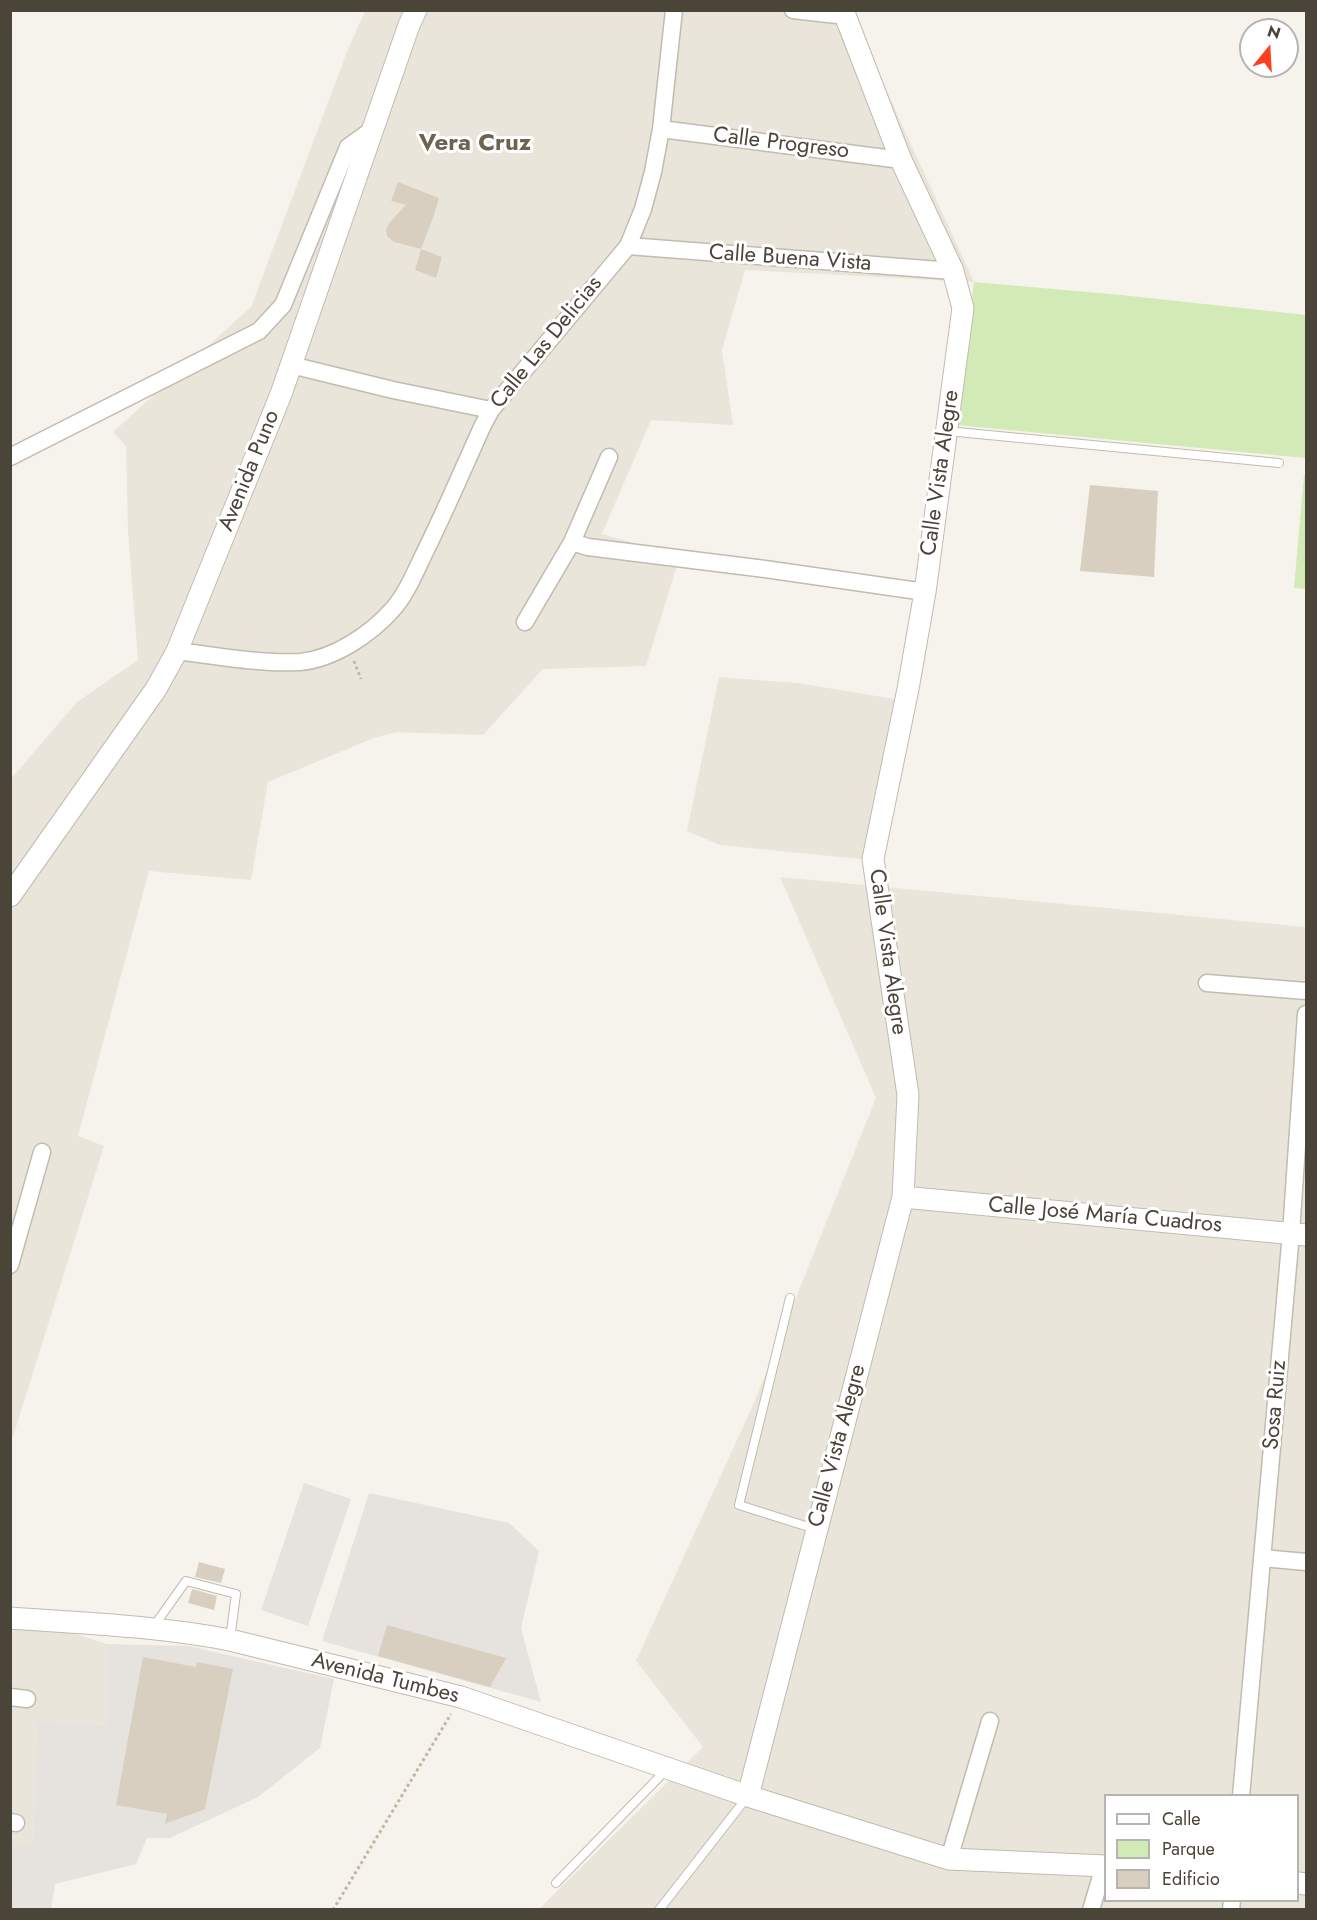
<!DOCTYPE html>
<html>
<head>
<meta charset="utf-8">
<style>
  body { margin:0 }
  #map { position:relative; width:1317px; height:1920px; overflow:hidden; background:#f6f3ec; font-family:Jost,sans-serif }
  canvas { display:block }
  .frame { position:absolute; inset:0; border:12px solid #4b4439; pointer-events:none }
  .legend { position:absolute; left:1104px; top:1794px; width:195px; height:108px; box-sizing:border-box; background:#fff; border:2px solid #b7b4b0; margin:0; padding:8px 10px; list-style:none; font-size:18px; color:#4b4439 }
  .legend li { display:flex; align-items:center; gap:12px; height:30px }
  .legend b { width:30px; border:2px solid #b7b4b0 }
  .north { position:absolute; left:1239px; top:18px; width:60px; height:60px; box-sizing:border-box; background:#fff; border:2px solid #b7b4b0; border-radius:50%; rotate:18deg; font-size:16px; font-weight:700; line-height:24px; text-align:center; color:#4b4439 }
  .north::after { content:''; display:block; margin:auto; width:21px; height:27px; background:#fc3f1d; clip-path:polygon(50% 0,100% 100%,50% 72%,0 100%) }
</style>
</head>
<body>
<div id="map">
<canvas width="1317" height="1920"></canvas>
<div class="frame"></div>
<ul class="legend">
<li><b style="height:8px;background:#fff"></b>Calle</li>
<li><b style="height:16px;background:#d2eab5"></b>Parque</li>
<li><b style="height:16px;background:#d8cfc1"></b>Edificio</li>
</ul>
<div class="north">N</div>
</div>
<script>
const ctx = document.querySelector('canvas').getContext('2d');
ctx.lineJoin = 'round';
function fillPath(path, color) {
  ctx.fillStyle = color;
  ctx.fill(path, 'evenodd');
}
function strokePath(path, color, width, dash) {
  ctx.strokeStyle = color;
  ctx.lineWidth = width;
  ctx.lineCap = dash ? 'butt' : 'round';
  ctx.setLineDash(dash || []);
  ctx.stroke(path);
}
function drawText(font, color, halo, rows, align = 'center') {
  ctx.font = font + ' Jost,sans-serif';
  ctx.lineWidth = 6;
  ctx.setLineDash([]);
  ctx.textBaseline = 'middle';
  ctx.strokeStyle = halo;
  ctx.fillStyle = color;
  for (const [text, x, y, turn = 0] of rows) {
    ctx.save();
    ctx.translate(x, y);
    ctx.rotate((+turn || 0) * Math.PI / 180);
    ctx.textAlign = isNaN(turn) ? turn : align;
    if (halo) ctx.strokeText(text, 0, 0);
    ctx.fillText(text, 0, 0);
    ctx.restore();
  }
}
fillPath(new Path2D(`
  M365,11h485l124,271 -229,-12 -23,80 11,75 -82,-5 -49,114 78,22 -34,110 -103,3 -60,66 -87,-3 -22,6 -106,44 -17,98 -102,-9 -71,265 26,10 -93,297v-664l66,-77 61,-42 -10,-128 -2,-86 -13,-14 138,-125 97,-258z
  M719,677l78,6 104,17 -31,160 -150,-15 -33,-14z
  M780,877l526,50v982l-768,1 165,-163 -67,-86 117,-256 123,-307zM1106,1796h192v104h-192z
  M10,1613l97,31 2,81 -72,-4 -4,126 -22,-2z`), '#eae5da');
fillPath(new Path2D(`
  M304,1483l47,16 -43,127 -47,-16z
  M369,1493l140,30 30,28 -18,77 20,74 -219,-61z
  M107,1644l81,2 146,33 -14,69 -62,49 -88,41h-23l-11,26 -81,20 -4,25h-40l-1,-64 23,1 4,-125 71,4z`), '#e6e2dd');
fillPath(new Path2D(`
  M974,282l147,13 185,20v143l-350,-33z
  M1304,475h2v114l-12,-1z`), '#d2eab5');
fillPath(new Path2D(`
  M398,182l41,16 -5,17 -13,34 -27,-7 -7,-6 -1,-6 4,-8 16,-17 -15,-4z
  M421,249l21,8 -6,21 -21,-8z
  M1090,485l68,6 -4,86 -74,-6z
  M199,1562l26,7 -4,14 -26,-6z
  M192,1589l25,7 -3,14 -26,-7z
  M387,1625l119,33 -16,29 -112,-31z
  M143,1657l53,10 1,-5 36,7 -28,140 -40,15 2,-10 -51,-9z`), '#d8cfc1');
const service = new Path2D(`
  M947,431l332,32
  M790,1298l-51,207 76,24
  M154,1626l32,-45 50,13 -6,45
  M556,1883l111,-114
  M659,1910l89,-114`);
const minor = new Path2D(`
  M793,10l53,6
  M661,129l240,31
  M628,246l325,25
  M291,365l102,25 98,20
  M10,457l249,-126 24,-26 65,-158 25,-18
  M572,542l16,5 177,22 160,23
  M525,622l47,-80 37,-85
  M177,651c40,5 83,13 123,11 34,-3 71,-28 93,-53 13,-15 21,-34 29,-51 22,-44 41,-89 61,-133l8,-15 137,-164 15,-37 10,-37 8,-43 13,-119
  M1207,983l99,8
  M10,1265l32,-113
  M1262,1558l44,4
  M10,1697l17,2
  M1241,1796l50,-563 15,-219
  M10,1822l6,1
  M949,1859l41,-138
  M1091,1910l13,-44
  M1231,1910l1,-10`);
const tertiary = new Path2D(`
  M10,896l146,-207 21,-38 104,-257 128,-369 7,-15
  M903,1197l403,38
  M10,1618c74,5 147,8 220,22l231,57 287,99 201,63 157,7
  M748,1796l155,-599 5,-102 -35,-236 35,-170 17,-97 38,-284 -10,-37 -52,-111 -58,-150
  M1298,1883l8,1`);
strokePath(service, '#c2bbae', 10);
strokePath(minor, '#c2bbae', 19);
strokePath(tertiary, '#c2bbae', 23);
strokePath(new Path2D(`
  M354,661l7,18
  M333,1910l118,-196`), '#c4b79f', 3, [3, 3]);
strokePath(service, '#fff', 8);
strokePath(minor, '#fff', 16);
strokePath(tertiary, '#fff', 21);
drawText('22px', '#4b4439', '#fff', [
  ["Calle Progreso",781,144,7],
  ["Calle Buena Vista",790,259,4],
  ["Calle Las Delicias",547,343,-51],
  ["Avenida Puno",250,471,-68],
  ["Calle Vista Alegre",941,473,-82],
  ["Calle Vista Alegre",887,952,82],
  ["Calle José María Cuadros",1105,1216,5],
  ["Sosa Ruiz",1276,1405,-85],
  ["Calle Vista Alegre",838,1446,-75],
  ["Avenida Tumbes",385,1679,14]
]);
drawText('bold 24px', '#6e6250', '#fff', [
  ["Vera Cruz",475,144]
]);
</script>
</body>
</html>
